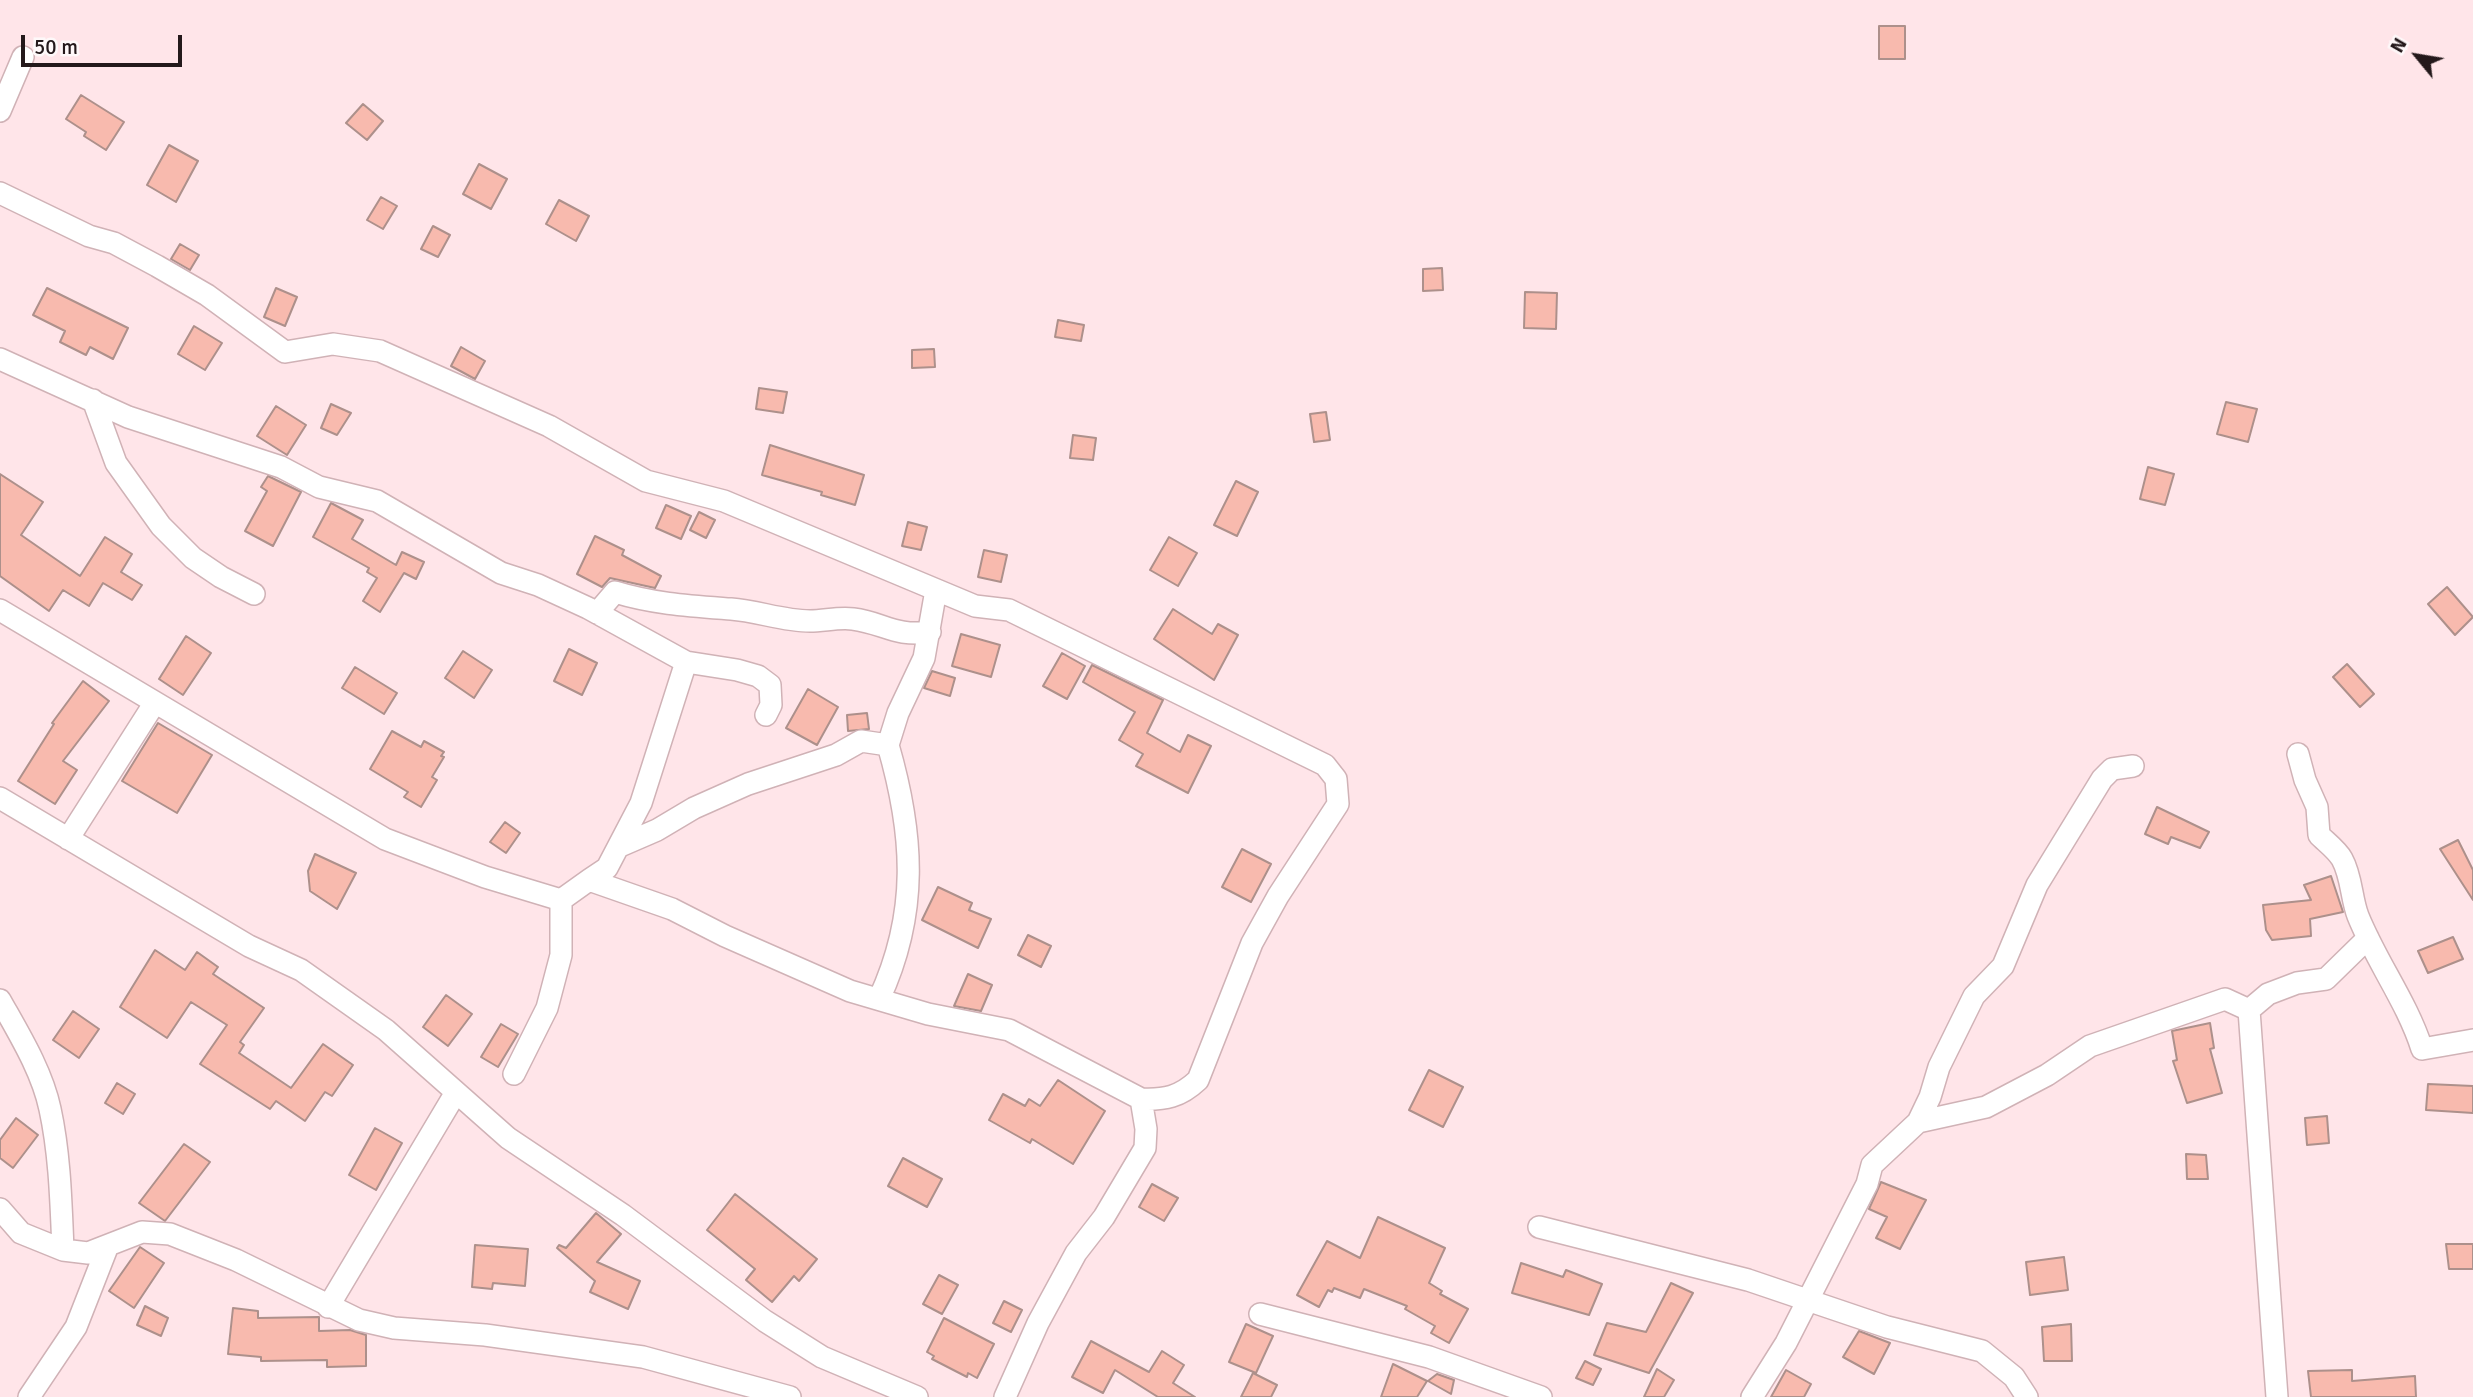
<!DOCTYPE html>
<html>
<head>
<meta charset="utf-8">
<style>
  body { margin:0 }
  #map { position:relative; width:2473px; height:1397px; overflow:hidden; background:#ffe5e9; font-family:Signika,sans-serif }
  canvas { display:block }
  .north { position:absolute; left:2382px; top:21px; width:70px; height:70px; -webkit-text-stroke:5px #fef8f9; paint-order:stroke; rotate:300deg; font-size:19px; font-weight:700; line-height:28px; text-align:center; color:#24191b }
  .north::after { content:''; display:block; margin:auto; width:24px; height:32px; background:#24191b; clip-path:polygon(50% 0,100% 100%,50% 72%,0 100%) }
  .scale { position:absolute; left:21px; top:35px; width:161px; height:32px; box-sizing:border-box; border:4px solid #24191b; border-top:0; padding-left:9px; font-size:21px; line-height:24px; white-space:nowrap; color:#24191b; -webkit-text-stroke:5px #fef8f9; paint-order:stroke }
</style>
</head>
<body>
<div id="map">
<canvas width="2473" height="1397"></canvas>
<div class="north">N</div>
<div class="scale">50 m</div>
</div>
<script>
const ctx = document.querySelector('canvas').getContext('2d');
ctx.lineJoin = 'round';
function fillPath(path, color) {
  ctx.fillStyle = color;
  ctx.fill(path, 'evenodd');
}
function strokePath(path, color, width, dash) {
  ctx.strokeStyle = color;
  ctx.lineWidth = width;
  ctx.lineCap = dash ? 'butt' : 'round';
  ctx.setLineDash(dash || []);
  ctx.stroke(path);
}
const building = new Path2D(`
  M1879,26h26v33h-26z
  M81,95l43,27 -18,28 -22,-14 2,-4 -20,-13z
  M363,104l20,17 -16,19 -21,-17z
  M169,145l29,16 -22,41 -29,-17z
  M479,164l28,15 -16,30 -28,-15z
  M381,197l16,9 -14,23 -16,-9z
  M559,200l30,16 -13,25 -30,-17z
  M433,226l17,9 -12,22 -17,-8z
  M180,244l19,11 -9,15 -19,-11z
  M1442,268l1,22 -20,1v-22z
  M47,288l81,40 -15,31 -23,-12 -4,8 -26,-13 5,-11 -32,-16z
  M276,288l21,9 -12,29 -21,-9z
  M1525,292l32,1 -1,36 -32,-1z
  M1058,320l26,5 -3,16 -26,-4z
  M194,326l28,17 -17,27 -27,-16z
  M461,347l24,14 -10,18 -24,-13z
  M934,349l1,18 -23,1v-18z
  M759,388l28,4 -4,21 -27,-4z
  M2226,402l31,7 -9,33 -31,-8z
  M331,404l20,9 -14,22 -16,-7z
  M276,406l30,19 -19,30 -30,-19z
  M1326,412l4,28 -16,2 -4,-28z
  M1073,435l23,3 -3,22 -23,-2z
  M770,445l94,30 -9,30 -34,-10 1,-3 -60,-17z
  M2148,467l26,7 -9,31 -25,-6z
  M0,474l43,28 -22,33 59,41 25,-39 27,17 -11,18 21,13 -10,15 -29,-17 -14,23 -26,-16 -14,21 -49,-35z
  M268,476l33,16 -28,54 -28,-15 22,-40 -6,-4z
  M1236,481l22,11 -21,44 -23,-11z
  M331,503l32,17 -11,19 44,26 6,-13 22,10 -8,17 -12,-6 -24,39 -17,-11 14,-23 -10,-6 2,-4 -56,-31z
  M666,505l25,11 -10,23 -25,-11z
  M699,512l16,8 -9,18 -16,-8z
  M908,522l19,5 -6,23 -19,-4z
  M595,536l29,14 -2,5 39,21 -6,12 -45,-10 -8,9 -25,-13z
  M1169,537l28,16 -19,33 -28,-16z
  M984,550l23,5 -6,27 -23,-5z
  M2447,587l26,30 -18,18 -27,-31z
  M1173,609l39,25 6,-10 20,11 -24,45 -60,-41z
  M961,634l39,11 -9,32 -39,-11z
  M186,636l25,17 -28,42 -24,-16z
  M569,649l28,14 -15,32 -28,-14z
  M463,651l29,19 -18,28 -29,-20z
  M1062,653l23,13 -18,33 -24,-13z
  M2347,664l27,30 -14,13 -27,-30z
  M1092,665l71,35 -16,33 33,19 8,-17 23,11 -23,47 -52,-27 7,-12 -24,-14 16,-28 -52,-30z
  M355,667l42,26 -13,21 -42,-26z
  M932,671l23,7 -5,18 -26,-8z
  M83,681l26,20 -46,60 14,9 -22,34 -37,-23 36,-57 -2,-1z
  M808,689l30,18 -21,38 -31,-17z
  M867,713l2,16 -21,2 -1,-16z
  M158,723l54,32 -35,58 -55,-32z
  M392,731l29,16 3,-6 20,11 -3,4 3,1 -12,20 5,3 -16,27 -17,-10 4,-5 -38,-23z
  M2157,807l52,25 -9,16 -29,-11 -3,7 -23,-10z
  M505,822l15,11 -14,20 -16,-11z
  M2458,840l15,30v30l-33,-51z
  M1242,849l29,15 -20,38 -29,-15z
  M315,854l41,19 -19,36 -27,-18 -2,-20z
  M2331,876l12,36 -33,7 1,17 -39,4 -6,-10 -3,-25 48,-5 -7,-15z
  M938,887l34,16 -3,7 22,9 -13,29 -56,-28z
  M1028,935l23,11 -10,21 -23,-12z
  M2453,937l10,22 -35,14 -10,-22z
  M155,950l30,20 12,-18 21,15 -5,7 51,34 -24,34 4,3 -5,8 52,35 32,-44 30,21 -21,31 -7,-4 -20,29 -29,-20 -6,8 -70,-45 27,-39 -36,-23 -24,36 -47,-31z
  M968,974l24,11 -11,26 -27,-5z
  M446,995l26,19 -24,32 -25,-19z
  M73,1011l26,18 -20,29 -26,-18z
  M2210,1023l4,25 -4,1 12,44 -35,10 -14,-42 4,-1 -5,-29z
  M501,1024l17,10 -20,33 -17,-10z
  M1429,1070l34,17 -20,40 -34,-17z
  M1058,1080l47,31 -32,53 -41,-25 -2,4 -41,-23 14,-26 22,12 4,-7 11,7z
  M117,1083l18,11 -12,20 -18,-11z
  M2428,1084l45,2v27l-47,-3z
  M2327,1116l2,27 -22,2 -2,-27z
  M16,1118l22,17 -25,33 -13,-10v-18z
  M375,1128l27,15 -26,47 -27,-15z
  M184,1144l26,18 -45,59 -26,-18z
  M2186,1154l20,1 2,24h-21z
  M903,1158l39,21 -15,28 -39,-21z
  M1881,1182l45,18 -26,49 -24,-11 11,-21 -18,-8z
  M1152,1184l26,14 -14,23 -25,-14z
  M735,1194l82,65 -18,22 -5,-5 -22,26 -26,-22 9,-11 -48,-39z
  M596,1213l25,21 -24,28 43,19 -12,28 -38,-17 5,-11 -38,-33 2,-3 7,3z
  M1378,1217l67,31 -16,35 13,8 -2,3 28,15 -19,34 -18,-10 4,-7 -30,-17 2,-3 -43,-17 -4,9 -26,-10 -2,4 -4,-2 -9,17 -22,-12 30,-54 33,17z
  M2446,1244h27v25h-24z
  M475,1245l53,4 -3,37 -32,-3 -1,6 -20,-2z
  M140,1247l24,16 -30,45 -25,-17z
  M2064,1257l4,33 -38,5 -4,-33z
  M1521,1263l42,14 3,-7 36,14 -13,31 -77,-22z
  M939,1275l19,10 -16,29 -19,-10z
  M1671,1283l22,10 -44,80 -55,-18 13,-32 39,9z
  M1004,1301l18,9 -11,22 -18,-9z
  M145,1306l23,12 -7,18 -24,-11z
  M233,1308l25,3v7l61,-1v14l31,-1 16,5v31l-39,1v-7l-66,1v-4l-33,-3z
  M944,1318l50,26 -17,34 -9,-5 -1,4 -35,-18 2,-3 -7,-4z
  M1246,1324l27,12 -17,37 -27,-11z
  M2071,1324l1,37h-28l-2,-34z
  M1859,1331l31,12 -16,31 -31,-17z
  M1091,1341l58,31 13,-21 22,14 -11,18 22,14h-37l-43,-27 -12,23 -31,-16z
  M1585,1361l16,8 -8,16 -17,-7z
  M1393,1364l34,17 -10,16h-36z
  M1657,1369l17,11 -10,17h-20z
  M1786,1370l25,14 -7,13h-33z
  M2352,1370v11l63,-5 1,21h-105l-3,-26z
  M1253,1373l24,12 -6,12h-30z
  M1437,1374l17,6 -3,14 -23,-13z`);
fillPath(building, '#f8baae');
strokePath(building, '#ad908b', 2);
const street = new Path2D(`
  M0,111l23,-54
  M0,193l89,43 25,7 43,23 50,29 78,57 48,-8 47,7 169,75 97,55 78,20 251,105 34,4 316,155 11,14 2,25 -60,92 -26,47 -54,137c-18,17 -33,20 -57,19l-132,-69 -81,-16 -78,-23 -125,-55 -53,-27 -83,-29 -28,20 -76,-23 -100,-38 -385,-229
  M0,359l128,58 153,50 38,20 58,14 124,72 37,12 50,23 98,54 -45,141 -34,65 -18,12
  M93,400l23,63 45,63 32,32 28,19 33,17
  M597,613l18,-21c39,12 76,14 116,17 27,2 52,12 79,12 14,0 29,-4 43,-2 31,4 42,18 77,13
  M686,662l51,8 21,6 12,9 1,20 -5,10
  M888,745l10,-32 26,-55 12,-68
  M2298,754l7,26 12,27 2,28c7,7 18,15 23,24 10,18 9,39 16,57 19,47 49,86 64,133l51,-9
  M0,798l249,148 52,24 85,60 122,108 115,77 142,106 57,36 95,40
  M68,839l86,-135
  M620,846l37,-16 37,-22 54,-24 88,-29 25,-14 27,4c26,90 31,168 -9,254
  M0,1000c19,34 42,71 50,109 10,46 11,94 13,141
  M2249,1010l19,-16 29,-11 29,-4 42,-41
  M514,1074l33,-66 14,-53v-55
  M1918,1122l68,-15 61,-32 43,-29 135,-47 24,11 28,387
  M0,1209l21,24 42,17 25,3 54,-21 28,2 66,26 123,60 35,8 91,7 158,22 147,40
  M1539,1227l209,53 139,47 95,24 32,26 13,20
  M328,1307l127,-213
  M1260,1314l169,43 112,40
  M29,1397l47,-70 31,-79
  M1005,1397l33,-74 38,-70 28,-36 41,-69 1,-19 -5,-30
  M1752,1397l34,-54 81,-159 5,-19 46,-43 12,-25 9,-30 35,-71 29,-30 34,-81 65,-106 10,-10 21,-3`);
strokePath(street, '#d0b2b6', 24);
strokePath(street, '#fff', 21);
</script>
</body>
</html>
